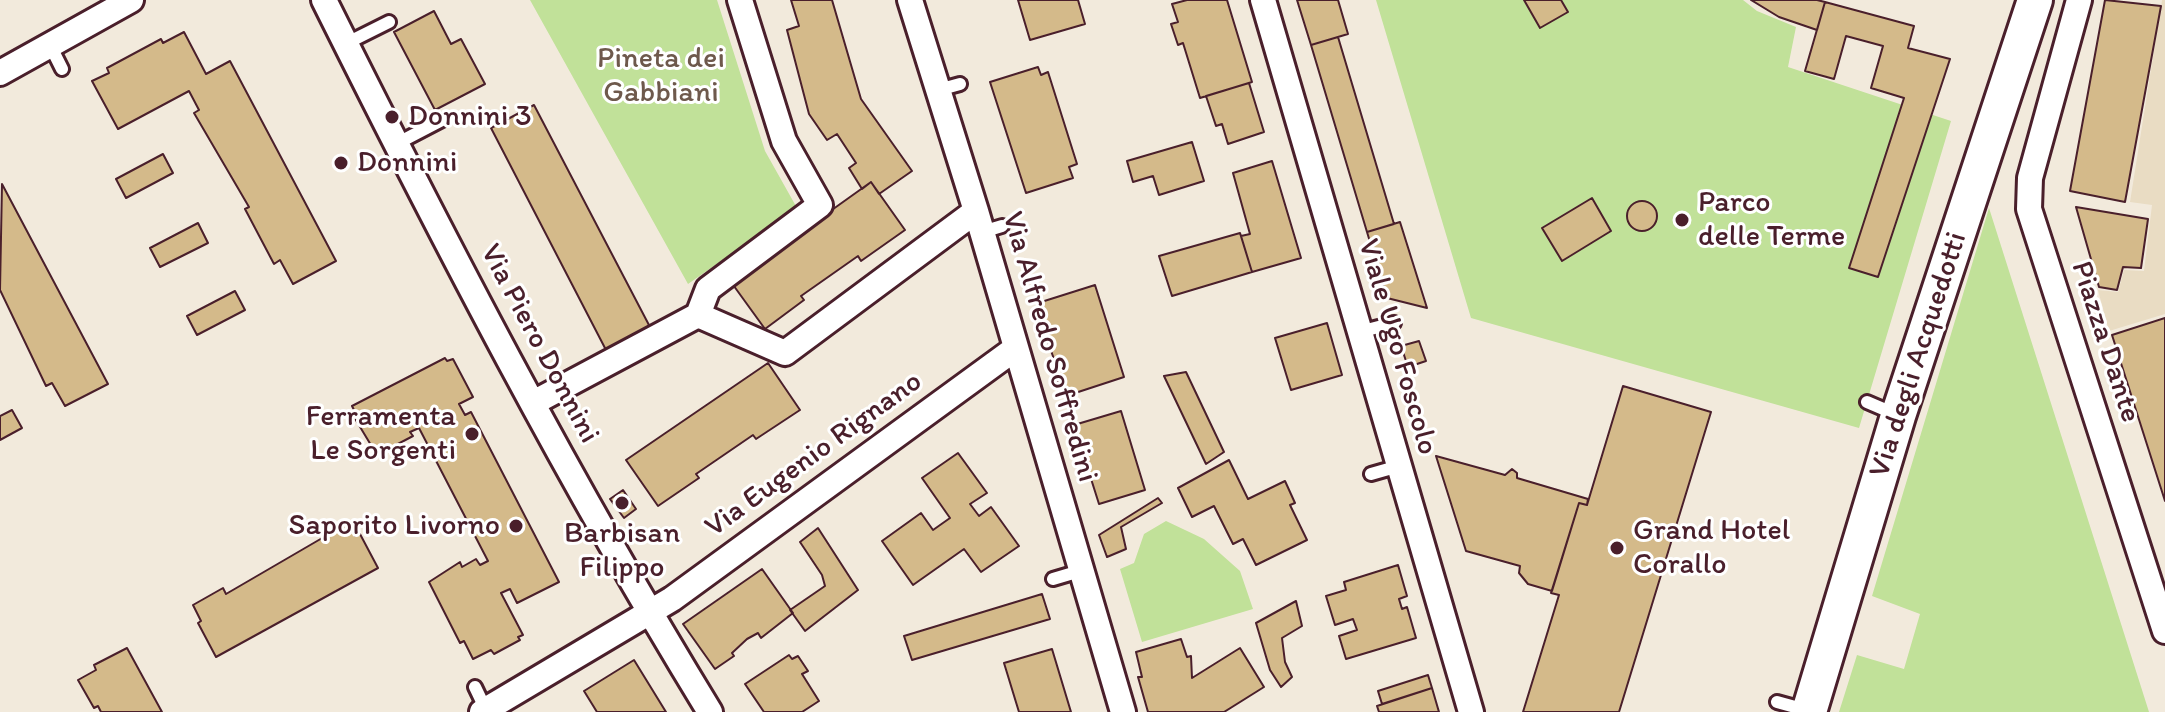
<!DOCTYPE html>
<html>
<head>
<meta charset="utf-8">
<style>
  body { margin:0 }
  canvas { display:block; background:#f2eadc }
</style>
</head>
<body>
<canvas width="2165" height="712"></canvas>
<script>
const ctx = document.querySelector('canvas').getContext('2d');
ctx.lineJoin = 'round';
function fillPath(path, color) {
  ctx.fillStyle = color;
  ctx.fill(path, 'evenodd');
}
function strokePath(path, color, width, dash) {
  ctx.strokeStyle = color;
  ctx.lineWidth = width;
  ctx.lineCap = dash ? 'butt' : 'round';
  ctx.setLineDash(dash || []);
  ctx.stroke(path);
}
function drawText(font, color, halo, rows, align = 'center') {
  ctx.font = font + ' Itim,sans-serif';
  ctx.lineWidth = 6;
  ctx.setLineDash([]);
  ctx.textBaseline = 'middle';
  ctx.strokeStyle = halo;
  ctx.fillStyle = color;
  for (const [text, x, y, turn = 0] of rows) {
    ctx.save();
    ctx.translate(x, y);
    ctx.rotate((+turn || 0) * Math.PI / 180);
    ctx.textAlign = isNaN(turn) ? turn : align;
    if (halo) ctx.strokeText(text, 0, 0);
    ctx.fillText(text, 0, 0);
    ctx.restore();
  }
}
fillPath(new Path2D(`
  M2162,0h3v314l-56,17 -11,-41 20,2 6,-22 20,1 8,-66 -22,-3z`), '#e9dcc3');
fillPath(new Path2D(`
  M530,0h187l48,151 32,57 -109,76z
  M1376,0h367l14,11 39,16 -8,40 163,54 -92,307 -388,-110z
  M1989,208l160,504h-310l18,-57 47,14 16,-55 -48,-18z
  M1166,521l38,18 36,32 13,38 -111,33 -22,-73 14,-6 10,-29z`), '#c1e199');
const building = new Path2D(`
  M791,0h41l29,99 51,72 -33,23 -8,-12 -9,7 -13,-21 7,-5 -19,-29 -10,6 -18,-26 -22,-84 12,-4z
  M1018,0h60l7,24 -55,16z
  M1187,0h40l25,82 -52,16 -17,-55 -5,2 -7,-21 7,-2 -6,-18z
  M1297,0h41l10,34 -37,11z
  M1524,0h37l7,12 -28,16z
  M1817,0l8,2 -8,28 -38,-13 -28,-17z
  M2105,0l56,6 -36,196 -55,-11z
  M1825,2l89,24 -6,22 42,11 -72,218 -29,-9 55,-170 -33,-10 12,-42 -37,-10 -12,43 -29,-8z
  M434,11l17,33 10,-5 24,45 -50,26 -41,-78z
  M184,32l22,42 24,-13 106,200 -43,23 -13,-24 -6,4 -29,-55 4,-2 -55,-94 5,-3 -10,-19 -71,38 -26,-48 17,-8 -2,-5 54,-29 2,4z
  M1338,37l56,187 -27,8 -56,-187z
  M1038,67l3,8 7,-3 29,92 -8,3 4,11 -47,15 -36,-111z
  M1249,83l15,49 -36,12 -6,-20 -6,2 -10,-30z
  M534,105l116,222 -44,23 -115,-222z
  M1192,142l12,39 -45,14 -6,-19 -20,6 -6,-21z
  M163,154l10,19 -47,25 -10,-19z
  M1272,161l29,97 -49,14 -11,-36 9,-2 -17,-61z
  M871,182l34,48 -44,31 -3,-5 -57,40 3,4 -39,29 -34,-47z
  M2,184l106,200 -43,22 -13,-23 -6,3 -46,-96z
  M1592,198l19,33 -49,30 -20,-33z
  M1627 216a15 15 0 1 1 30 0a15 15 0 1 1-30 0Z
  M2076,207l72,12 -7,49 -18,-1 -6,23 -18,-3z
  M1400,222l27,86 -40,-10 -20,-66z
  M198,223l10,20 -48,24 -10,-19z
  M1240,233l12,39 -80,24 -13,-40z
  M1095,285l29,92 -58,19 -2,-8 -4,2 -9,-30 3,-1 -18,-49 3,-1 -1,-6z
  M235,291l10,19 -48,25 -10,-19z
  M2165,318v183l-53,-166z
  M1327,323l15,52 -51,15 -16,-52z
  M1419,341l7,20 -18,6 -7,-21z
  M445,358l2,3 6,-2 20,38 -14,7 6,11 6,-3 88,170 -42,21 -7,-14 -9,4 22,42 -5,2 2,3 -26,14 -3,-4 -18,9 -9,-18 -4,2 -31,-61 31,-20 2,5 14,-8 4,6 8,-4 -69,-133 -9,4 3,4 -36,19 -26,-43 3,-2 -2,-4z
  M768,363l32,47 -44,29 -3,-4 -57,39 3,4 -41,28 -32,-46z
  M1186,372l38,80 -18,12 -42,-88z
  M1623,386l88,26 -92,300h-96l36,-117 -8,-2 28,-90 8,2z
  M12,410l10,18 -22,12v-24z
  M1121,411l24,79 -46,14 -25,-79z
  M958,453l29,40 -17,11 9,12 12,-9 28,39 -38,26 -17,-23 -51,36 -31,-44 39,-28 12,17 17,-12 -28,-40z
  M1436,456l69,19 7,-6 5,4v5l71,21 -1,6 -8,-2 -27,88 -24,-7 -9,-11 1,-7 -54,-15z
  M1229,460l19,39 37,-18 10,22 -5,2 17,35 -51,25 -13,-26 -10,5 -19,-38 -22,11 -14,-29z
  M623,490l13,19 -12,9 -14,-19z
  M1158,498l4,5 -41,24 5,22 -19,8 -8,-22z
  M348,523l7,13 5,-2 18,34 -162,89 -18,-34 3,-2 -8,-16 30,-17 3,6z
  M818,528l40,62 -53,41 -15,-21 35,-24 -3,-11 -22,-33z
  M1398,565l9,31 -8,3 3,10 5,-2 9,31 -70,21 -7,-23 18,-6 -4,-11 -18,6 -9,-29 20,-6 -2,-8z
  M762,569l31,44 -32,25 -3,-5 -11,6 -15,14 2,3 -19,13 -32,-45z
  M1042,594l8,25 -138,41 -8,-24z
  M1296,601l6,25 -20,12 3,24 7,15 -11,10 -11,-17 -14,-47z
  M1181,639l6,18 4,-1 1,22 48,-30 24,39 -40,25h-76l-10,-35h4l-6,-25z
  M127,648l35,64h-61l-3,-6 -4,2 -16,-28 18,-10 -2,-5z
  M1052,649l19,63h-52l-15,-49z
  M789,655l3,4 6,-3 10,15 -6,3 17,27 -17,11h-38l-19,-28z
  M634,660l32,52h-69l-13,-21z
  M1428,675l4,13 -50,16 -4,-13z
  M1432,688l7,24h-60l-2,-6z`);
fillPath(building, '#d4ba8a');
strokePath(building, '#4a1f2b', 2);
const lane = new Path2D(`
  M345,44l44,-22
  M50,45l12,24
  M938,90l22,-6
  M396,144l46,-24
  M982,232l20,-6
  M1359,332l35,-9
  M1867,402l28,12
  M1371,474l28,-8
  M1053,579l27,-8
  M475,687l11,23
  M1777,702l29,8`);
const street = new Path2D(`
  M324,0c120,241 245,482 386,712
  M910,0l66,211 147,501
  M1263,0l208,712
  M2079,0l-49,178 -1,31 136,422
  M0,73l131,-73
  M698,315l10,-26 112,-84 -36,-64 -44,-141
  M698,315l87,38 191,-142
  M533,403l165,-88
  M482,712l190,-113 344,-251`);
const secondary = new Path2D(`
  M1809,712l89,-296 137,-416`);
strokePath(lane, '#4a1f2b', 18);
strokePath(street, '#4a1f2b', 30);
strokePath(secondary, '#4a1f2b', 40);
strokePath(lane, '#fff', 12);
strokePath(street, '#fff', 24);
strokePath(secondary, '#fff', 34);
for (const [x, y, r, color] of [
  [392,117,8,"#4a1f2b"],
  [341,163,8,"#4a1f2b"],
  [1682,220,8,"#4a1f2b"],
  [472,434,8,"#4a1f2b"],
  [622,503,8,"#4a1f2b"],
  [516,526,8,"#4a1f2b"],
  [1617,548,8,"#4a1f2b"]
]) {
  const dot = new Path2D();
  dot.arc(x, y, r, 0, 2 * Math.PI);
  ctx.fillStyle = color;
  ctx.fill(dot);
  strokePath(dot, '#fff', 3);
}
drawText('30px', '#6e594c', '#fff', [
  ["Pineta dei",661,59],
  ["Gabbiani",661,93]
]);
drawText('30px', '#4a1f2b', '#fff', [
  ["Donnini 3",408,117],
  ["Donnini",357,163],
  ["Parco",1698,203],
  ["delle Terme",1698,237],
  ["Ferramenta",456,417,"right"],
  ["Le Sorgenti",456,451,"right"],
  ["Saporito Livorno",500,526,"right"],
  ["Grand Hotel",1633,531],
  ["Corallo",1633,565],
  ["Barbisan",622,534,"center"],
  ["Filippo",622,568,"center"]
], 'left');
drawText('30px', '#4a1f2b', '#fff', [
  ["Piazza Dante",2105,342,72],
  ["Via Piero Donnini",539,344,62],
  ["Via Alfredo Soffredini",1049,347,74],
  ["Viale Ugo Foscolo",1397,347,74],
  ["Via degli Acquedotti",1919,355,-72],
  ["Via Eugenio Rignano",814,455,-36]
]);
</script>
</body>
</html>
